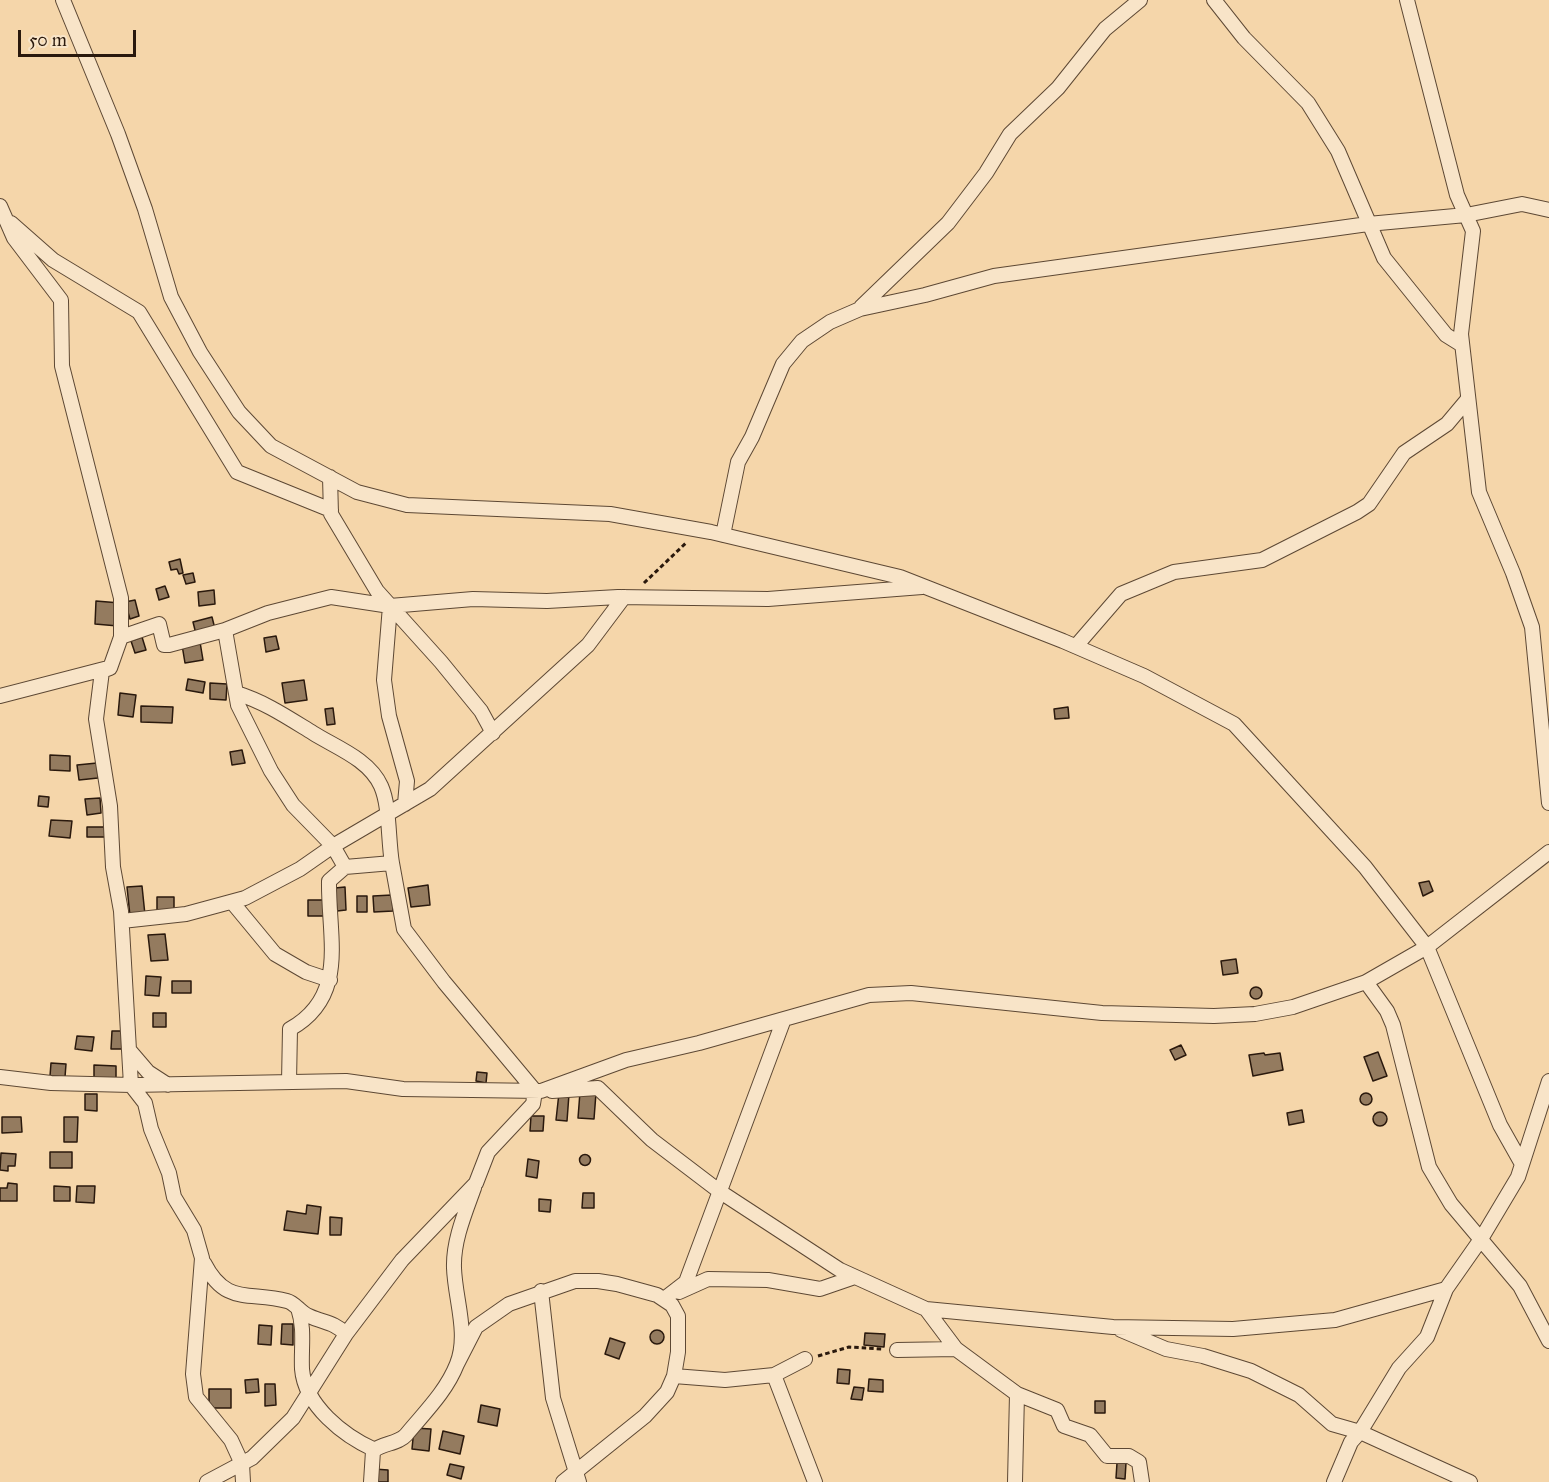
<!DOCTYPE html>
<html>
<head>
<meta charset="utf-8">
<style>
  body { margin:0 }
  #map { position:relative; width:1549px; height:1482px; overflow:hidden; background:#f5d6aa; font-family:"IM FELL Great Primer",serif }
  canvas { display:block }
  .scale { position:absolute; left:18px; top:30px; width:118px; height:27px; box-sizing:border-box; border:3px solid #2a190d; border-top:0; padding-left:8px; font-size:18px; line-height:21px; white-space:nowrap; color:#2a190d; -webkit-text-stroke:4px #f8e4c8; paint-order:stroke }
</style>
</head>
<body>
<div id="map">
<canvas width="1549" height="1482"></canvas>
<div class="scale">50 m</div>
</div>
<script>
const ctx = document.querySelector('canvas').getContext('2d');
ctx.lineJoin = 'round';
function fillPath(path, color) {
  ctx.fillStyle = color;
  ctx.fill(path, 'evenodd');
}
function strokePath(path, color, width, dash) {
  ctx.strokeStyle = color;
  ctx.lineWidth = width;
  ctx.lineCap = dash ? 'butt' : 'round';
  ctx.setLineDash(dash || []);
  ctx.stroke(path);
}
const building = new Path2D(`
  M180,559l3,14 -4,1 -2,-5 -6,1 -2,-8z
  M193,573l2,9 -9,2 -3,-9z
  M165,586l4,11 -10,3 -3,-11z
  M214,590l1,14 -16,2 -1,-14z
  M135,600l4,16 -9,3 -5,-17z
  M96,601l24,2 -2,23 -23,-2z
  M212,617l3,12 -19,5 -3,-12z
  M276,636l3,13 -13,3 -2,-14z
  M142,637l4,13 -11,3 -4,-12z
  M200,642l3,18 -18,3 -3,-18z
  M188,679l17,3 -2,11 -17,-3z
  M304,680l3,20 -22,3 -3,-20z
  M210,683l17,1 -1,16 -16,-1z
  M120,693l16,2 -3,22 -15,-2z
  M141,706l32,1 -1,16 -31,-1z
  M1068,707l1,11 -14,1 -1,-10z
  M333,708l2,16 -8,1 -2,-16z
  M242,750l3,13 -13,2 -2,-13z
  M50,755l20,1v15l-20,-1z
  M97,763l1,15 -19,2 -2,-15z
  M39,796l10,1 -1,10 -10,-1z
  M100,798l1,15 -14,2 -2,-16z
  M51,820l21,1 -2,17 -21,-2z
  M87,827h18v10h-18z
  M1429,881l4,10 -10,5 -4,-13z
  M428,885l2,20 -19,2 -3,-19z
  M142,886l3,29 -15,1 -3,-29z
  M345,887l1,23 -9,1 -2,-23z
  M392,895l1,16 -19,1 -1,-16z
  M357,896h10v16h-10z
  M157,897h17v15h-17z
  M308,900h19v16h-19z
  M165,934l3,26 -17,1 -3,-26z
  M1236,959l2,14 -15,2 -2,-14z
  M146,976l15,1 -2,19 -14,-1z
  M172,981h19v12h-19z
  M1250 993a6 6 0 1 1 12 0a6 6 0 1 1-12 0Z
  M153,1013h13v14h-13z
  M112,1031h15v18h-16z
  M77,1036l17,1 -2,14 -17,-2z
  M1181,1045l5,10 -11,5 -5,-10z
  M1378,1052l9,24 -14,5 -9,-24z
  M1264,1053l1,2 15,-2 3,17 -30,6 -4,-21z
  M51,1063l15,1 -1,13 -15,-1z
  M94,1065l22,1v15l-22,-1z
  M477,1072l10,1 -1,10 -10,-2z
  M580,1092l16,1 -2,26 -16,-1z
  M559,1093l10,1 -2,27 -11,-1z
  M1360 1099a6 6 0 1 1 12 0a6 6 0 1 1-12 0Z
  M85,1094h12v17l-12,-1z
  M1302,1110l2,12 -15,3 -2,-12z
  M1373 1119a7 7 0 1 1 14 0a7 7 0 1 1-14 0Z
  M531,1116h13l-1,15h-13z
  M2,1117h19l1,15 -20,1z
  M64,1117h14l-1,25h-13z
  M50,1152h22v16h-22z
  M1,1153l15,1 -1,12h-7v5l-8,-1z
  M579.5 1160a5.5 5.5 0 1 1 11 0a5.5 5.5 0 1 1-11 0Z
  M528,1159l11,2 -2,17 -11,-2z
  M8,1183l9,1v17h-17v-13h7z
  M54,1186l16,1v14h-16z
  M77,1186h18l-1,17 -18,-1z
  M583,1193h11v15h-12z
  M539,1199l12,1 -1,12 -11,-1z
  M307,1205l14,2 -3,27 -34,-4 3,-19 19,3z
  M330,1217l12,1 -1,17h-11z
  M282,1324h11v21l-12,-1z
  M259,1325l13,1 -1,19 -13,-1z
  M650 1337a7 7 0 1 1 14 0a7 7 0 1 1-14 0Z
  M865,1333l20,1 -1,13 -20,-2z
  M610,1338l15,5 -6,16 -14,-5z
  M838,1369l12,1 -1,14 -12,-1z
  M258,1379l1,13 -13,1 -1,-13z
  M869,1379l14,1v12l-15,-1z
  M265,1384h10l1,21 -11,1z
  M854,1387l10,1 -2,12 -11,-1z
  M209,1389h22v19h-22z
  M1095,1401h10v12h-10z
  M481,1405l19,4 -3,17 -19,-4z
  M414,1428l17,1 -2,22 -17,-2z
  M443,1431l21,5 -4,18 -21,-5z
  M1117,1463h9l-1,16 -9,-1z
  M450,1464l14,3 -3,12 -14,-4z
  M374,1469l14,1v12h-14z`);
fillPath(building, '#947b5f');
strokePath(building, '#2a190d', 1.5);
const street = new Path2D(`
  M63,0l55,134 27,75 26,88 29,55 39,60 32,34 86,46 50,13 203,9 101,18 189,45 163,64 81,35 90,48 131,143 62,80 73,178 22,39
  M1214,0l30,38 64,65 30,48 46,107 62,77 16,10
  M1407,0l50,195 16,36 -12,103 18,158 34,81 19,54 17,176
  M0,206l14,32 47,62 1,66 59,232v39l-11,31 -8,3 -6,48 14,87 3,61 8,44 10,174 14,18 6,26 18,44 5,24 20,33 8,28 -9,116 3,23 35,43 11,24 1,18
  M11,223l42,37 86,52 98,160 94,38
  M861,307l87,-84 38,-50 24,-39 48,-46 47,-59 35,-29
  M330,477l1,37 46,77 64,71 40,49 12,22
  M723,535l15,-73 14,-25 31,-73 19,-23 28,-19 30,-13 65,-14 69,-19 374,-52 98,-9 56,-11 27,6
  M390,606l-6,74 5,36 18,65 -2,23
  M121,637l38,-13 5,21h5l56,-15 43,-17 63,-16 59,9 83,-7 74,2 71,-4 150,2 154,-12
  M1076,646l45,-52 53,-22 88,-12 95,-48 12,-8 35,-51 43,-29 21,-25
  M236,693c29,9 51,24 77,40 22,14 56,26 68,53 9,20 7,54 11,77
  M0,696l108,-28
  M232,902l43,52 31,18 24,8
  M122,921l64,-7 59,-16 55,-29 33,-23 97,-57 158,-144 36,-48
  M1366,982l21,29 6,14 36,142 22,37 69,82 29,55
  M130,1051l18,21 20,13
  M0,1077l51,6 80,2 215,-4 57,8 138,2 85,-31 73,-17 170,-48 42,-2 191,20 112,3 41,-2 38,-7 73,-25 61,-35 122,-95
  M289,1082l1,-53c59,-33 38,-92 39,-148l16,-14
  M552,1091l46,-3 54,52 67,51 121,79 86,39 187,18 120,2 102,-9 111,-31 35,-50 37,-62 31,-96
  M204,1263c22,43 45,28 83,38 8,2 14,12 22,15 15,7 25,6 37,18
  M541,1291l12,107 26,84
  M679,1292l29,-13 60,1 52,9 35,-12
  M664,1299l22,-17 98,-263
  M298,1308c7,21 3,39 4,61 3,37 42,67 73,81
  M1121,1330l45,19 37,7 48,15 48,24 33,29 28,8 110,50
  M956,1349l61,45 -2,88
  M897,1350l59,-1 -30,-40
  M457,1364l19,-37 33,-23 66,-23h23l19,3 40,11 15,10 6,11v36l-4,24 -7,16 -22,24 -82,66
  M774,1375l31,-16
  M674,1376l51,4 49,-5 41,107
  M1017,1394l40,16 7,16 26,9 17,21h22l10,6 3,20
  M207,1482l45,-24 41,-40 53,-84 56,-74 74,-77 12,-31 45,-48 2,-13 -91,-109 -40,-53 -12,-66 -47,4 -12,-21 -40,-41 -22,-34 -33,-66 -13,-75
  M371,1482l2,-31c9,-8 25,-7 33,-16 18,-22 40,-43 51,-71 12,-30 -2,-65 -3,-96 -1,-27 11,-55 20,-80
  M1334,1482l17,-40 9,-10 39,-64 28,-31 19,-48`);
strokePath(street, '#5d4834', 16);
strokePath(new Path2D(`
  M644,583l43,-41
  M818,1356l31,-9 34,2`), '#2a190d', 3, [4.5, 3]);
strokePath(street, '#f8e4c8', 14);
</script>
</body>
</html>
